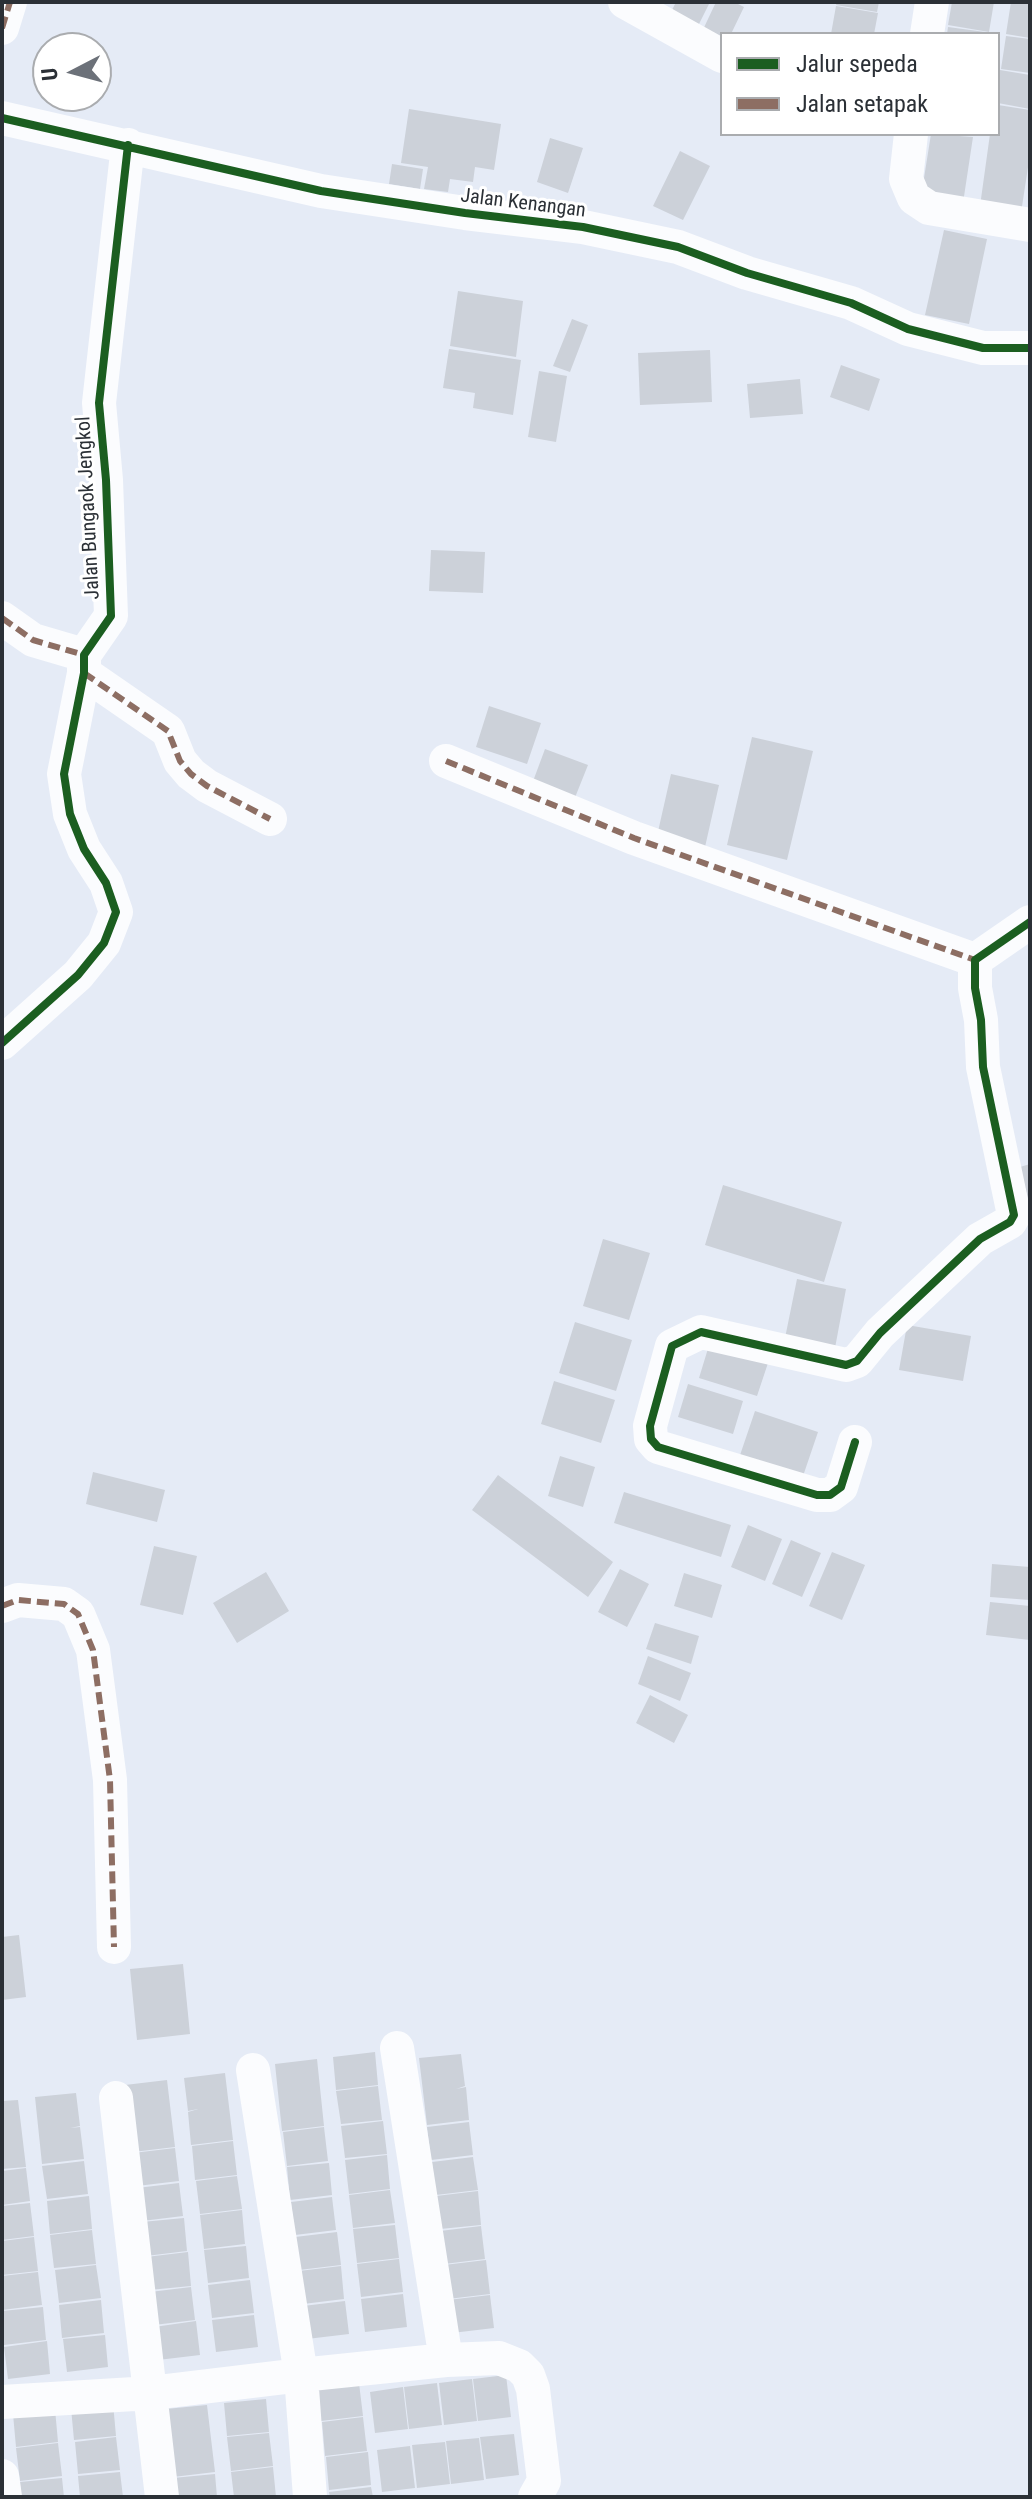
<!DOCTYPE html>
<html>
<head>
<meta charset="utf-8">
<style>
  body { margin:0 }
  #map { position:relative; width:1032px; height:2499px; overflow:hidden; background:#e5ebf6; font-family:"Roboto Condensed",sans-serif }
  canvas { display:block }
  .frame { position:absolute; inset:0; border:4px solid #2b3036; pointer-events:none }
  .legend { position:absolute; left:720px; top:32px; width:280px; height:104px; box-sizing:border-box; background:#fff; border:2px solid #aaacaf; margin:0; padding:10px 14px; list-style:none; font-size:24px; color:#2b3036 }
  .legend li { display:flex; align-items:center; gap:16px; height:40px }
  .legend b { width:40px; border:2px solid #aaacaf }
  .north { position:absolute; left:32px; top:32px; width:80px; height:80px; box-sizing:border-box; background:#fff; border:2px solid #aaacaf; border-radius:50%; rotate:264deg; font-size:22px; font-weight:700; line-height:32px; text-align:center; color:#2b3036 }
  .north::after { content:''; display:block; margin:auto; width:28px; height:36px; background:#6c7179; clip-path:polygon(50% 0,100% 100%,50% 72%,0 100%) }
</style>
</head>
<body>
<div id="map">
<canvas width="1032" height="2499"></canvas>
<div class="frame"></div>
<ul class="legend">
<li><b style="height:10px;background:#1b5e20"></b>Jalur sepeda</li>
<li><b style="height:10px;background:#8d6e63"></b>Jalan setapak</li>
</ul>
<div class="north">U</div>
</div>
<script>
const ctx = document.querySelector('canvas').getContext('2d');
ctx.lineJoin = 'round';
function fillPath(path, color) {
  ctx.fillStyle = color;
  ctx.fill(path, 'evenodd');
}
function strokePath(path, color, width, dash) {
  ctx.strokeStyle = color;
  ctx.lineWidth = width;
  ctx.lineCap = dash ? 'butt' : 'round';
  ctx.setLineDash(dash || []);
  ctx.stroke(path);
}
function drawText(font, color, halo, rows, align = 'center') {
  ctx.font = font + ' "Roboto Condensed",sans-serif';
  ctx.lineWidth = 6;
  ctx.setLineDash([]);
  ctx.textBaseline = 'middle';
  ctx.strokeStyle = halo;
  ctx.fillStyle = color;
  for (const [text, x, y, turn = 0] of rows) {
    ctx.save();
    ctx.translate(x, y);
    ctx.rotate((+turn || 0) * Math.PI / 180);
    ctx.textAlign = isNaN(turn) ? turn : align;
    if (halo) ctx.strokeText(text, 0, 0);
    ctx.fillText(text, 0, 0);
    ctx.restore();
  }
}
fillPath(new Path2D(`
  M676,2h34l-13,26 -27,-14z
  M716,2h18l10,5 -13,27h-9v13l-22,-11z
  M837,2h42l-2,10 -41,-7z
  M952,2h42l-5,30 -41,-7z
  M1011,2l19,2v34l-24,-4z
  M836,6l42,7 -4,21h-43z
  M948,27l37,5 -1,2h-37z
  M1006,36l24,3v34l-29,-4z
  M1000,70l30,5v34l-32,-6z
  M998,105l32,5v44l-9,59 -41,-7 10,-72h8z
  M409,109l92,15 -7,46 -19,-3 -2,15 -23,-3 -2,13 -24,-3 4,-22 -27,-4z
  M931,134l42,3 -10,66 -42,-6z
  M550,138l33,10 -15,45 -31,-11z
  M680,151l30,15 -27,54 -30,-14z
  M392,164l31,5 -3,20 -31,-5z
  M944,230l43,9 -18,85 -44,-9z
  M458,291l65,10 -7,56 -66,-11z
  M572,319l16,6 -18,47 -17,-6z
  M449,349l72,11 -8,55 -40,-7 2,-15 -32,-5z
  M710,350l2,52 -72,3 -2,-52z
  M841,365l39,14 -11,32 -39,-14z
  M539,371l28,5 -11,66 -28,-5z
  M800,379l3,35 -53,4 -3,-34z
  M431,550l54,2 -2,41 -54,-2z
  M489,706l52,17 -14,41 -51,-17z
  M752,737l61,14 -26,109 -60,-15z
  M545,749l43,16 -14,35 -42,-16z
  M671,774l48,11 -14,62 -48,-11z
  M1030,1164v40h-1l-9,-37z
  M723,1185l119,37 -18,60 -119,-37z
  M603,1239l47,14 -21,67 -46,-14z
  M797,1279l49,10 -11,59 -50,-10z
  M575,1322l57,18 -16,51 -57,-18z
  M907,1325l64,11 -8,45 -64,-11z
  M710,1342l59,18 -12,36 -58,-18z
  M554,1381l61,19 -14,43 -60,-19z
  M688,1384l55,17 -10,33 -55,-17z
  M755,1411l63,21 -17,50 -63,-21z
  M560,1456l35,11 -12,40 -35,-11z
  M93,1472l72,18 -8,32 -71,-18z
  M498,1475l115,87 -25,35 -116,-87z
  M624,1492l107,33 -10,32 -107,-34z
  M748,1525l34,14 -17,42 -34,-14z
  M791,1540l30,13 -19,44 -30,-13z
  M154,1546l43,10 -14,59 -43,-10z
  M832,1552l33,13 -23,55 -33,-14z
  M992,1564l38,3v33l-40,-3z
  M620,1569l29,15 -22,43 -29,-15z
  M266,1572l23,39 -52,32 -24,-40z
  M684,1573l38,12 -10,33 -38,-12z
  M990,1602l40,4v34l-44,-5z
  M655,1623l44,13 -8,28 -45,-15z
  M648,1656l43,17 -11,28 -42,-17z
  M650,1695l38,20 -14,28 -38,-20z
  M19,1935l7,62 -24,3v-63z
  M183,1964l7,70 -53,6 -7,-71z
  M375,2052l3,33 -42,5 -3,-33z
  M461,2054l4,32 -9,3 10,-2 3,33 -42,5 -8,-67z
  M317,2059l7,67 -42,5 -7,-67z
  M225,2073l8,67 -42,5 -3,-33 10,-3 -10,2 -4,-33z
  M167,2080l8,67 -42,5 -8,-67z
  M378,2086l4,34 -41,4 -5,-33z
  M76,2093l4,33 -10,2 10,-1 4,32 -42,5 -7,-67z
  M18,2100l8,67 -24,2v-68z
  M383,2121l4,33 -42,4 -4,-32z
  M469,2122l4,33 -42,5 -4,-33z
  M324,2127l4,34 -41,5 -4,-34z
  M233,2141l4,34 -42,5 -3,-34z
  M175,2148l4,33 -42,5 -4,-33z
  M387,2155l3,34 -41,5 -4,-34z
  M473,2157l5,33 -42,5 -4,-33z
  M84,2161l4,33 -41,5 -5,-33z
  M329,2163l3,32 -42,5 -3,-33z
  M26,2168l4,33 -28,4v-34z
  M237,2176l5,33 -42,5 -4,-33z
  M179,2183l4,33 -41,5 -5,-33z
  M390,2190l5,33 -42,5 -4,-33z
  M478,2191l3,34 -41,4 -4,-33z
  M89,2196l3,33 -42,5 -3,-33z
  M332,2197l4,33 -41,5 -4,-33z
  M30,2203l4,33 -32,4v-34z
  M242,2210l3,34 -41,5 -4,-34z
  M184,2218l3,33 -41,5 -4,-34z
  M395,2225l4,33 -42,5 -4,-34z
  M481,2226l4,33 -41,5 -4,-33z
  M92,2230l4,34 -42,4 -4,-33z
  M337,2232l4,33 -42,5 -4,-33z
  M34,2237l4,34 -36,4v-34z
  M246,2246l3,32 -41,5 -4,-33z
  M188,2252l3,34 -42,4 -3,-33z
  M399,2259l4,33 -42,5 -4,-33z
  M486,2260l4,34 -42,5 -4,-34z
  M96,2265l5,33 -42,5 -4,-33z
  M341,2266l3,33 -41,5 -4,-33z
  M38,2272l4,33 -40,5v-34z
  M250,2280l4,33 -42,5 -4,-33z
  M191,2287l4,33 -41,5 -4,-33z
  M403,2294l4,33 -42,5 -4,-33z
  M490,2295l4,33 -42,5 -4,-33z
  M101,2300l3,33 -42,5 -3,-33z
  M345,2301l4,33 -42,5 -4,-33z
  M43,2307l3,33 -42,5 -2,-34z
  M254,2315l4,32 -42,5 -4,-32z
  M196,2321l4,34 -42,5 -4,-33z
  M105,2335l3,32 -41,5 -4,-33z
  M47,2341l3,33 -42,5 -4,-32z
  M506,2375l5,42 -33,4 -5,-42z
  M472,2379l5,42 -33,4 -5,-42z
  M359,2383l4,33 -42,5 -4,-33z
  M437,2383l5,42 -33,4 -5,-42z
  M403,2387l5,42 -33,4 -5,-41z
  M266,2399l3,33 -42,4 -3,-33z
  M113,2403l3,33 -42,4 -3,-32z
  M207,2405l8,67 -42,5 -7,-68z
  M55,2409l3,33 -42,5 -3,-33z
  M363,2417l4,34 -42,5 -3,-34z
  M269,2433l4,33 -42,5 -4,-34z
  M514,2434l5,41 -33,4 -6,-42z
  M116,2437l4,33 -42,4 -3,-32z
  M479,2438l5,42 -33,4 -5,-43z
  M445,2442l5,42 -33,4 -5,-43z
  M58,2443l4,33 -42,5 -4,-33z
  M410,2446l5,42 -33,4 -5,-42z
  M368,2452l3,33 -42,5 -3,-33z
  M273,2467l3,30h-42l-3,-25z
  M120,2472l3,25h-43l-2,-21z
  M215,2474l2,23h-42l-2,-19z
  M62,2478l2,19h-43l-1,-15z
  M371,2487l2,10h-43l-1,-5z`), '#ccd1d9');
strokePath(new Path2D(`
  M625,2l97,54
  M2,28l8,-26
  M927,34l5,-32
  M2,118l319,73 144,22 118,14 95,20 69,26 104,30 57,26 75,19h47
  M911,134l-5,45 8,19 15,10 101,17
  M2,618l31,22 51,15
  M84,673l84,58 12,30 11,13 16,12 63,33
  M446,761l188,77 341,122
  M2,1043l76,-68 26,-32 12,-31 -10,-29 -22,-34 -14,-35 -6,-40 20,-101v-18l27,-39 -5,-136 -7,-77 29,-258
  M855,1442l-14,45 -11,8h-13l-159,-48 -7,-8 -1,-13 22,-80 29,-14 145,33 11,-4 23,-28 100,-94 30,-17 4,-7 -31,-148 -2,-47 -6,-32v-28l55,-38
  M2,1606l16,-6 46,4 14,10 15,36 17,130 4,167
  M397,2048l49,312
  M253,2070l48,305 9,122
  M116,2098l46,399
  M2,2402l149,-9 150,-18 145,-15 53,-2 20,8 9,9 5,14 11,92 -9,16
  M2,2476l3,21`), '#fbfcfe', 34);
strokePath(new Path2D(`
  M2,28l8,-26
  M2,618l31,22 51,15
  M84,673l84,58 12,30 11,13 16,12 63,33
  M446,761l188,77 341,122
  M2,1606l16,-6 46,4 14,10 15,36 17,130 4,167`), '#8d6e63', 6, [12, 6]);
strokePath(new Path2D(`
  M2,118l319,73 144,22 118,14 95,20 69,26 104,30 57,26 75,19h47
  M2,1043l76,-68 26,-32 12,-31 -10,-29 -22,-34 -14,-35 -6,-40 20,-101v-18l27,-39 -5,-136 -7,-77 29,-258
  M855,1442l-14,45 -11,8h-13l-159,-48 -7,-8 -1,-13 22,-80 29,-14 145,33 11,-4 23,-28 100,-94 30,-17 4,-7 -31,-148 -2,-47 -6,-32v-28l55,-38`), '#1b5e20', 8);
drawText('20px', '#2b3036', '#fff', [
  ["Jalan Kenangan",523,204,7],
  ["Jalan Bungaok Jengkol",89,508,-93]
]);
</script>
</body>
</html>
